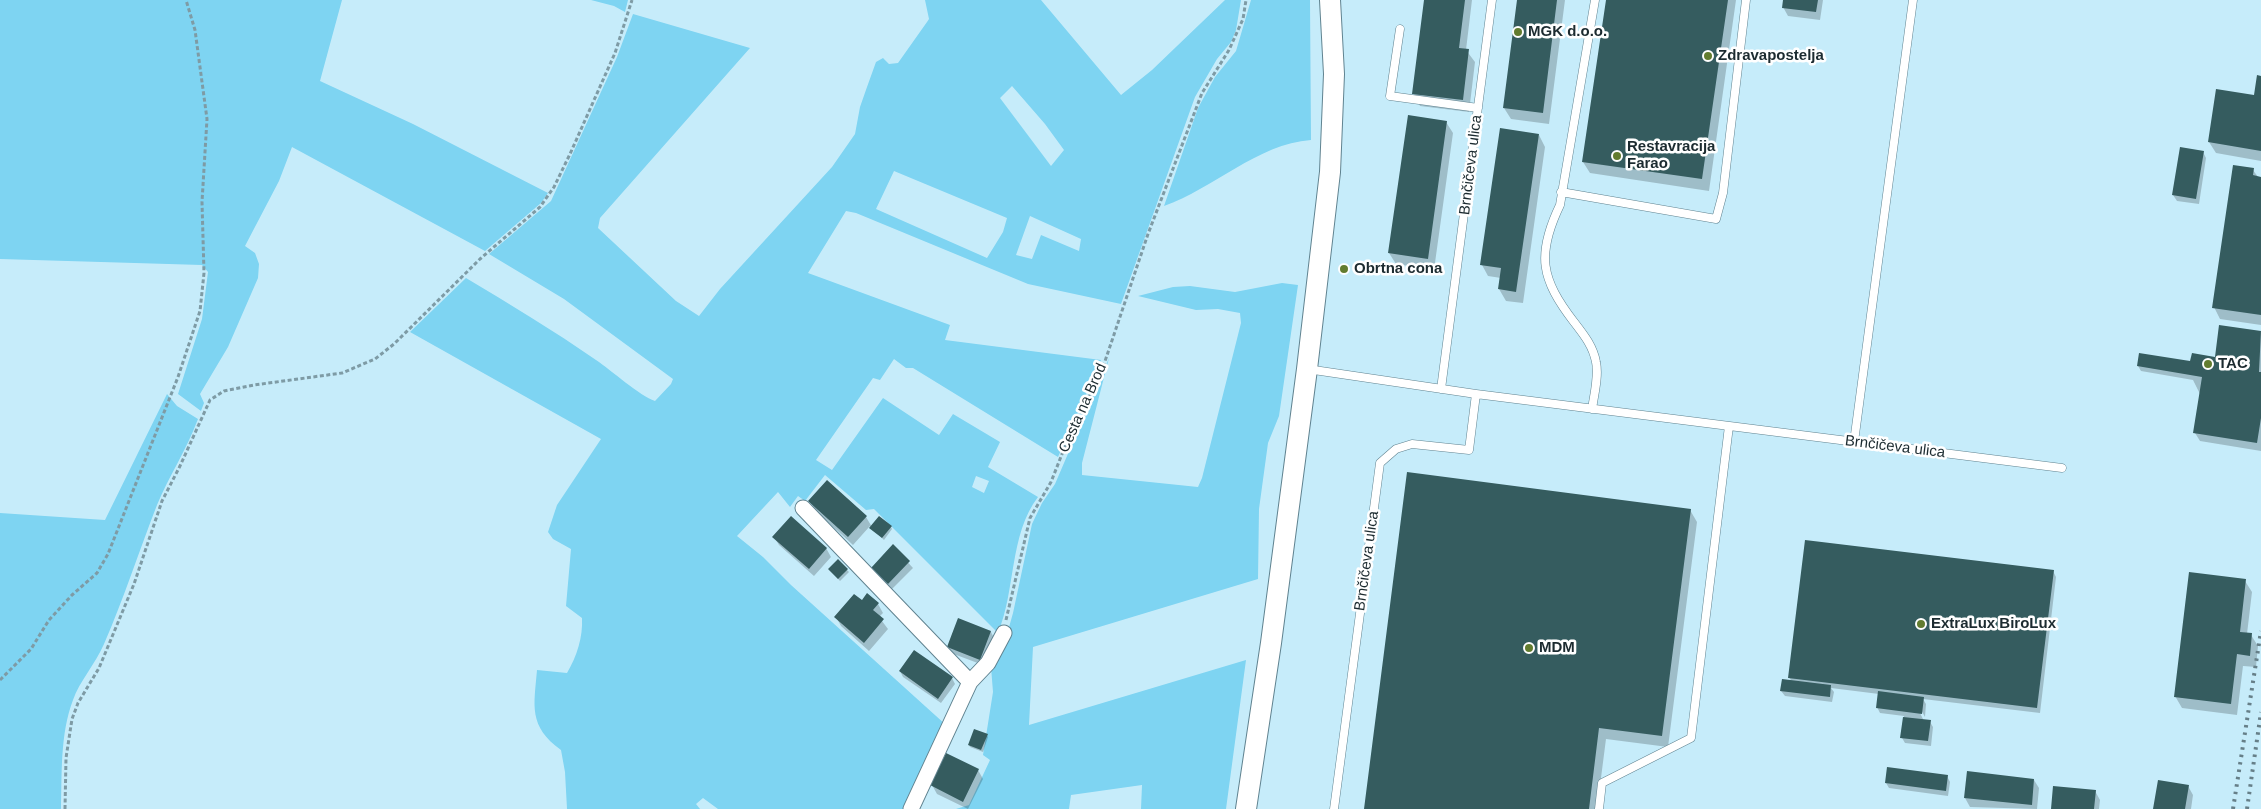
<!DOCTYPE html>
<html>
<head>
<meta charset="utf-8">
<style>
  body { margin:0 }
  canvas { display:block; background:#c6ecfa }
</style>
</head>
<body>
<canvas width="2261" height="809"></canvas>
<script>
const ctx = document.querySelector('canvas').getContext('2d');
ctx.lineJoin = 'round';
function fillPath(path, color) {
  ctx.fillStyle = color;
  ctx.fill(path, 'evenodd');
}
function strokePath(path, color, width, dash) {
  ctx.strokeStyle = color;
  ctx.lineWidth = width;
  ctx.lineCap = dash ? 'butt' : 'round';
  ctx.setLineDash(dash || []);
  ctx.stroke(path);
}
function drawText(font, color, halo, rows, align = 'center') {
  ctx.font = font + ' Arial,sans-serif';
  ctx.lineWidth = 5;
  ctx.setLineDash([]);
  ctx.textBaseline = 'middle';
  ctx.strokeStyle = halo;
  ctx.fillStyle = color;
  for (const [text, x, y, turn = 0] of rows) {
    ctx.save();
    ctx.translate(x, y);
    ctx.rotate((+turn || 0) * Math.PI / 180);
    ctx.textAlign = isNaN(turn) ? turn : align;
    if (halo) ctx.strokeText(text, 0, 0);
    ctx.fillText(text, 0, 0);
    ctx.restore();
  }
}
fillPath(new Path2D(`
  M0,0h342l-22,81 93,43 135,69 -7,10 -56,48 -193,-104 -13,34 -34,65 10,7 4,11 -1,14 -30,69 -28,47 4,9 -3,8 -23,-17 24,-75 6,-47 -6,-7 -202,-6z
  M591,0h37l-3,12 -11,-6z
  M925,0h116l80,95 31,-25 73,-70h16l-5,30 -5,12 -14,17 -22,38 -74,207 -93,-20 -172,-71 -10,-2 -38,62 142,52 -5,15 156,20 -43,97 -145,-89h-7l-12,-9 -14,21 -7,-2 -57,82 16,10 51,-72 56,37 14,-21 47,28 -12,25 50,30c-29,38 -22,93 -40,136l-124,-124 -8,1 -41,-35 -20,26 -7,-5 -8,11 -12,-15 -41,44 26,21 28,28 155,140 -39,84h-189l-15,-11 -7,6 4,5h-133l-2,-37 -4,-22c-33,-24 -27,-44 -24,-80l30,3c10,-17 16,-36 15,-55l-16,-12 5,-57 -18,-10 -5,-7 9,-27 44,-66 -191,-107 56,-54c44,26 88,53 130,82 15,10 44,36 59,41l16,-17 2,-5 -109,-80 -75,-45 62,-53 66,-144 16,-43 117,34 -150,170 -2,10 78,73 23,15 21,-27 112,-122 23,-33 5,-27 7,-20 9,-25 7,-4 6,6 9,-1 29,-41 2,-3zM1012,86l33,38 19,26 -13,16 -51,-68zM894,171l113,47 -4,14 -16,26 -111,-49zM1030,216l51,23 -2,12 -38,-16 -9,24 -16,-4zM976,476l13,5 -5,12 -12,-6z
  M1251,0h59l1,140c-54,4 -98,49 -147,66l34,-98 17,-31 21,-26z
  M1282,283l16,2 -19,131 -11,27 -9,66 -1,70 -225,68 -4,78 217,-65 -20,149h-85l1,-24 -71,10 -2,14h-113l13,-4 21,-45 -7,-5 10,-63 -2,-25 15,-29 7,-25 19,-89 10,-21 13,-19 54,-126 -27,105v12l116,12 4,-9 39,-155 -1,-10 -22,-4 -22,1 -58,-14 35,-9 17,-1 45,6z
  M167,394l10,12 21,13c-11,30 -29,57 -41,86 -18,46 -33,93 -53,139 -8,19 -25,38 -31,56 -13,34 -11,74 -12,109h-61v-296l105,7z`), '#7ed4f2');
fillPath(new Path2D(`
  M1425,0h47l-6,50 9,12 -6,50 -49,-6 -6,-12z
  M1518,0h47l-16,124 -38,-5 -7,-11z
  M1607,0h129l-27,191 -119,-18 -7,-11z
  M1784,0h39l-3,20 -32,-4 -5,-9z
  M2261,77v84l-45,-8 -7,-11 46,-45z
  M1446,122l7,11 -19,137 -38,-6 -7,-11z
  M1539,135l6,12 -22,156 -17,-2 -7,-12 2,-11 -13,-2 -6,-11z
  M2203,152l3,6 -7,46 -22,-3 -4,-6z
  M2253,170l5,7 3,1v147l-41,-6 -6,-12z
  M2220,327l41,6v118l-61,-10 -5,-8 5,-39 -7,-14 -52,-9 -3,-5 53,-3 25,-5z
  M810,501l56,16 6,10h19l1,2 -8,11 -14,-14 -17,19 -38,-35z
  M1690,510l7,12 -29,225 -62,-8 -9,70h-232z
  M774,537l52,11 5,9 -17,19 -35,-31z
  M893,546l20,22 -21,21 -20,-21z
  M838,561l11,11 -9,9 -9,-10z
  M2053,571l3,6 -16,136 -117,-14 3,5 -1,13 -5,-9 -2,1 6,12 6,1 3,5 -2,19 -26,-3 -3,-5 2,-22 -24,-3 -3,-6 2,-13 -48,-6 3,4 -2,10 -47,-6 -4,-5 11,-9 -3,-5z
  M2245,581l7,11 -5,42 4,1 7,11 -2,21 -13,-1 -6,49 -55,-7 -7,-12z
  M862,602l16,2 5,9 -4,4 9,12 -19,22 -28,-25 -5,-9z
  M959,620l32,12 3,6 -11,27 -32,-12 -3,-6z
  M900,671l52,7 3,6 -14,19 -38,-26z
  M987,735l1,2 -5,15 -13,-5 -1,-2z
  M978,770l5,9 -15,30 -31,-15 -5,-9z
  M1947,776l3,6 -2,14 -59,-8 -3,-5z
  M2034,780l5,8 -2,21 -67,-2 -5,-9z
  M2188,786l5,9 -2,14h-37z
  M2095,791l5,9 -1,9h-47z`), '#0003');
fillPath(new Path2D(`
  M1424,0h41l-6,48 10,1 -6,51 -51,-6z
  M1517,0h40l-14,113 -40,-5z
  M1606,0h122l-26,179 -120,-17z
  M1783,0h35l-2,12 -34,-4z
  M2257,75l4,1v75l-53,-9 8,-53 38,6z
  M1408,115l39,6 -19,138 -40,-6z
  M1500,128l39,6 -23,158 -18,-3 3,-21 -21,-3z
  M2180,147l24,4 -8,48 -24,-4z
  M2233,165l21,3 -1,7 8,2v138l-49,-7z
  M2219,325l42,6 -2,41h2v46l-4,25 -64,-10 9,-56 -65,-11 2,-13 51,8 2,-8 23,4z
  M1407,472l284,37 -29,227 -63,-8 -10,81h-225z
  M827,480l40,36 -19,21 -40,-36z
  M791,516l36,32 -18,21 -37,-32z
  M879,516l13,10 -10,12 -13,-10z
  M1805,540l249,30 -17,138 -249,-30z
  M893,544l17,17 -22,23 -17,-16z
  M838,559l10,10 -10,10 -10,-10z
  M2189,572l57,7 -6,53 12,1 -2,23 -13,-2 -6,50 -57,-7z
  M867,593l12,10 -6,7 11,9 -20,24 -30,-26 20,-23 8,6z
  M958,618l33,13 -11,29 -33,-13z
  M914,650l39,27 -15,22 -39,-28z
  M1782,679l49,6 -1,12 -50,-6z
  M1878,691l46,6 -2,17 -46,-6z
  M1903,717l28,3 -3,21 -28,-3z
  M974,729l14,5 -7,16 -13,-5z
  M946,753l33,16 -16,33 -33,-17z
  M1887,767l61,8 -2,16 -61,-8z
  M1967,771l67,8 -2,26 -68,-7z
  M2158,780l31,5 -4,24h-32z
  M2053,786l43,4 -2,19h-43z`), '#355c5f');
const service = new Path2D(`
  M1400,29l-10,67 88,12
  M1561,192l155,27 7,-26 23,-193
  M1307,369l169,25 586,74
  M1441,389l51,-389
  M1592,409c2,-14 7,-33 4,-47 -3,-16 -12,-27 -22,-40 -33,-43 -38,-67 -14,-117l35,-205
  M1854,442l59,-442
  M1334,809l46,-346 16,-14 16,-5 57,6 7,-56
  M1599,809l3,-26 89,-45 38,-312`);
const minor = new Path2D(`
  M803,508l167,174
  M911,809l59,-127 18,-19 16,-30`);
const tertiary = new Path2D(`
  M1246,809l25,-166 36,-274 23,-197 4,-98 -4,-74`);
strokePath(service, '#608390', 9);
strokePath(minor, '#608390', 17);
strokePath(tertiary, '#608390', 22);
strokePath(new Path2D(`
  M1006,620l24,-102 21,-36 13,-33 38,-79 46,-136 54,-141 27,-43 14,-31 3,-19
  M0,680l31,-31 18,-29 23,-25 25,-22 11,-19 70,-177 22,-66 4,-38 -2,-71 5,-83 -12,-89 -9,-30
  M65,809l1,-51 6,-39 6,-16 21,-35 35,-84 28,-83 18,-35 30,-66 14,-9 30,-6 88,-12 33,-14 19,-15 86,-85 60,-52 14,-20 16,-33 45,-101 17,-53`), '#7e9ba5', 3, [4, 2.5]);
strokePath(service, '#fff', 8);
strokePath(minor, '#fff', 15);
strokePath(tertiary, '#fff', 20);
strokePath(new Path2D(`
  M2233,809l28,-178
  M2247,809l14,-97`), '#667f88', 4, [2.5, 5]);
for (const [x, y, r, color] of [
  [1518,32,5,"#627c2f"],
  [1708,56,5,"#627c2f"],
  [1617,156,5,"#627c2f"],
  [1344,269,5,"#627c2f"],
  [2208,364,5,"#627c2f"],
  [1921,624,5,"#627c2f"],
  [1529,648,5,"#627c2f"]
]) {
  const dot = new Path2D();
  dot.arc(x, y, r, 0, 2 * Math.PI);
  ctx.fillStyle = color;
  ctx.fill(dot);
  strokePath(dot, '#fff', 2);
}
drawText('bold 15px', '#1c2b30', '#fff', [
  ["MGK d.o.o.",1528,32],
  ["Zdravapostelja",1718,56],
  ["Restavracija",1627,147],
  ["Farao",1627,164],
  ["Obrtna cona",1354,269],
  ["TAC",2218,364],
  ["ExtraLux BiroLux",1931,624],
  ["MDM",1539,648]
], 'left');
drawText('15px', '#1c2b30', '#fff', [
  ["Brnčičeva ulica",1471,165,-83],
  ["Cesta na Brod",1083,408,-66],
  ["Brnčičeva ulica",1895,447,7],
  ["Brnčičeva ulica",1367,561,-82]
]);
</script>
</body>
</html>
